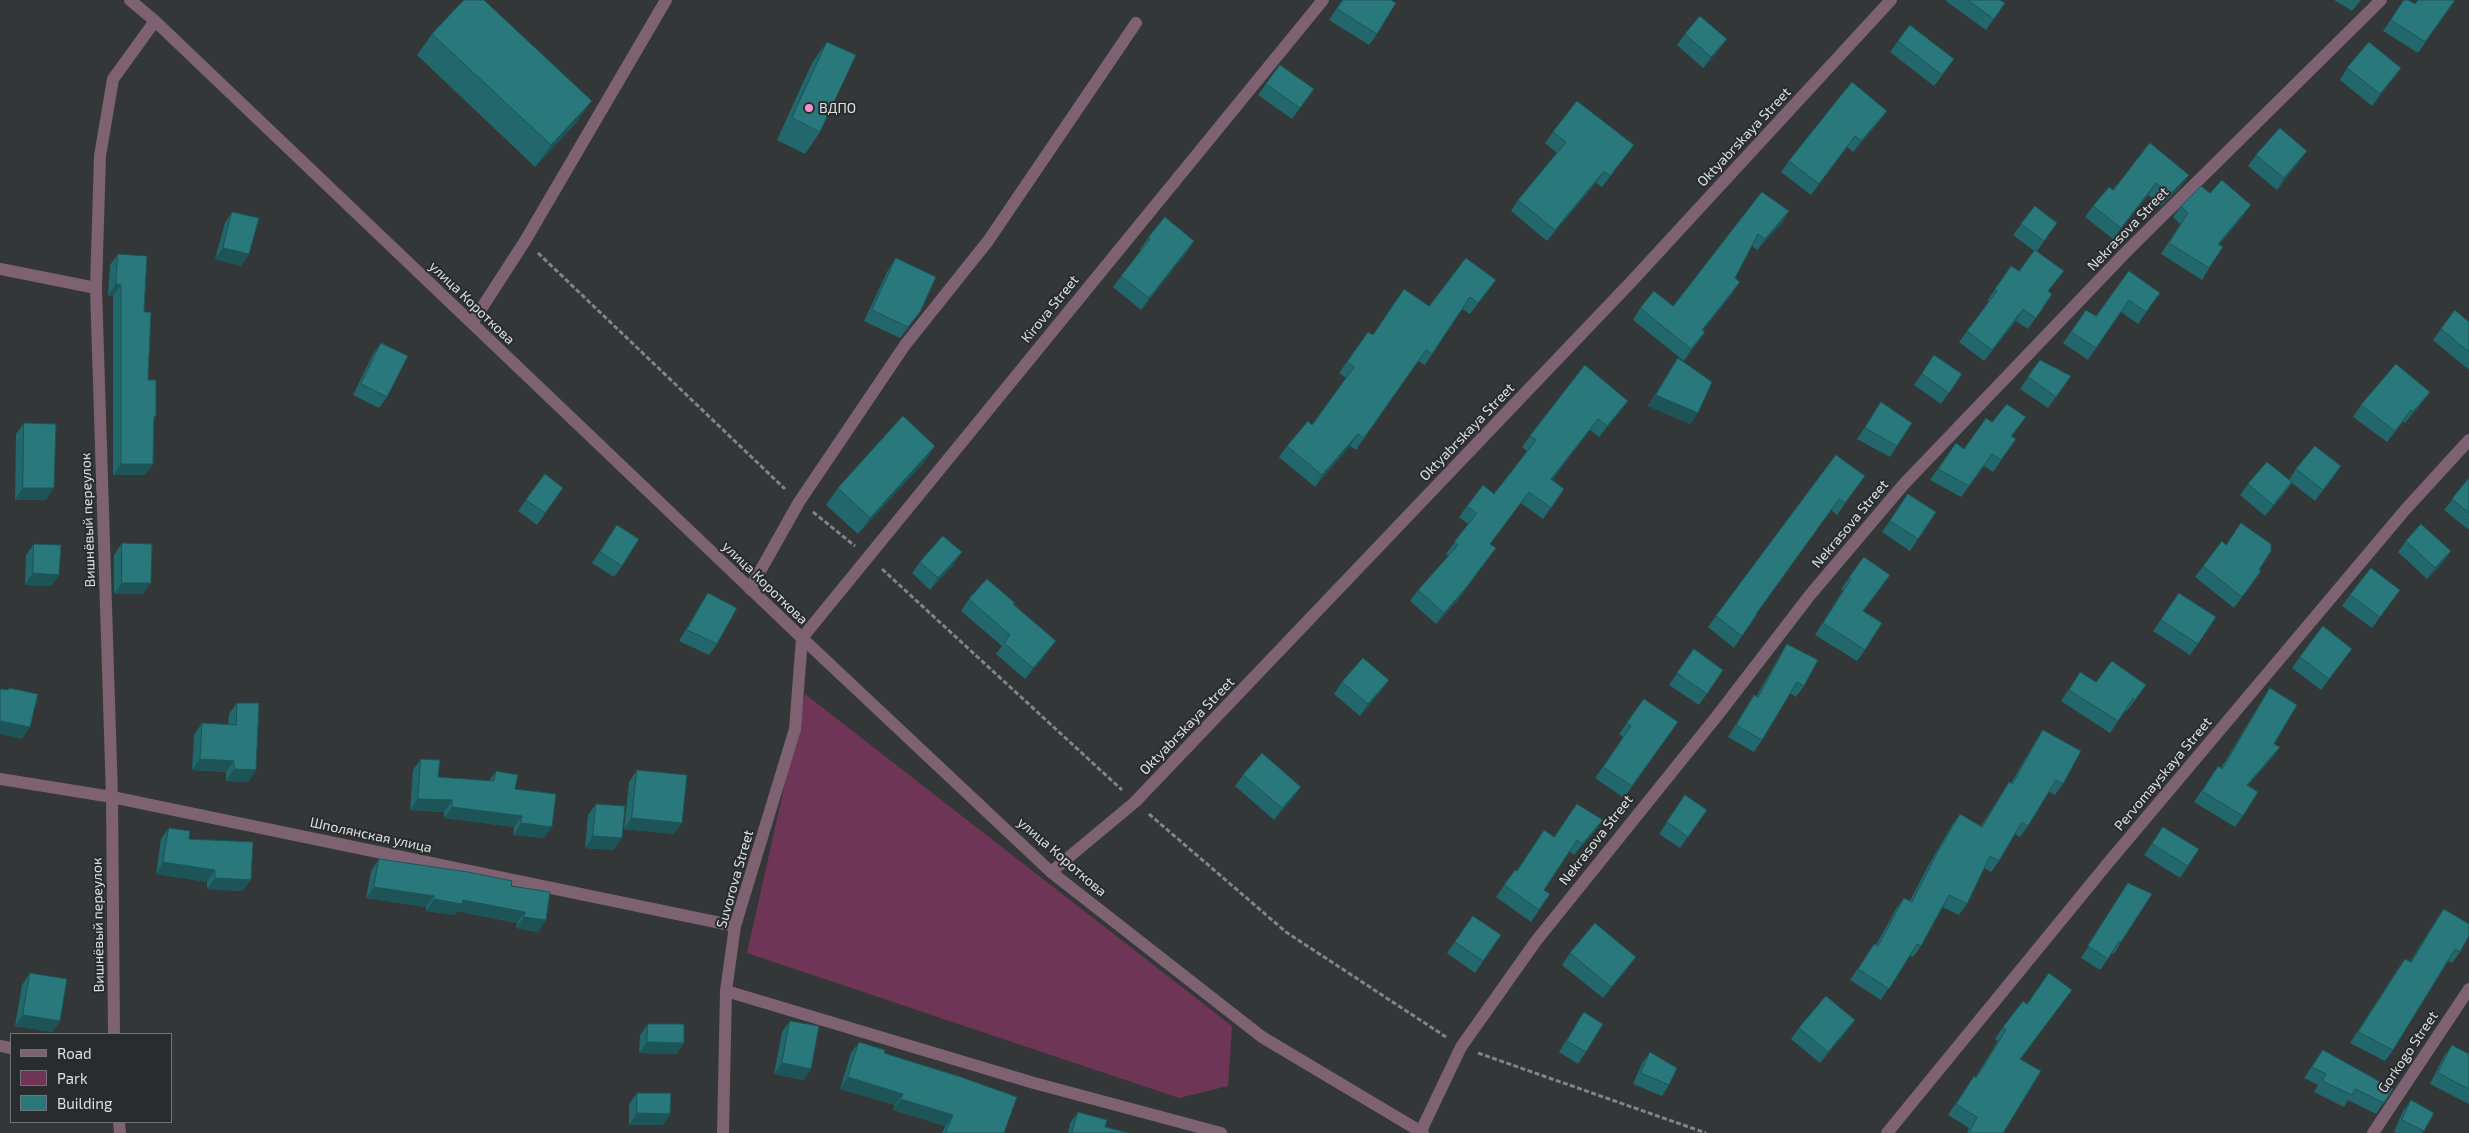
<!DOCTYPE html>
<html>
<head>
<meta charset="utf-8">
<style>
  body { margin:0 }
  #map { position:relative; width:2469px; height:1133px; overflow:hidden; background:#333737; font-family:"Exo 2",sans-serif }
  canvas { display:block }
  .legend { position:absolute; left:10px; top:1033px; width:162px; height:90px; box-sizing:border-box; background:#292c2d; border:1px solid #717475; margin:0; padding:6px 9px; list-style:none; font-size:15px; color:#dee0e0 }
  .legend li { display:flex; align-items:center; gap:10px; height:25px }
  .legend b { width:25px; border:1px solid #717475 }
</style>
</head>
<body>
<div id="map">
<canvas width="2469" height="1133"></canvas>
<ul class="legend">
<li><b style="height:6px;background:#7e6271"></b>Road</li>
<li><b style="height:14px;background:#6f3557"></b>Park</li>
<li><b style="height:14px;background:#28787c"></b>Building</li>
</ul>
</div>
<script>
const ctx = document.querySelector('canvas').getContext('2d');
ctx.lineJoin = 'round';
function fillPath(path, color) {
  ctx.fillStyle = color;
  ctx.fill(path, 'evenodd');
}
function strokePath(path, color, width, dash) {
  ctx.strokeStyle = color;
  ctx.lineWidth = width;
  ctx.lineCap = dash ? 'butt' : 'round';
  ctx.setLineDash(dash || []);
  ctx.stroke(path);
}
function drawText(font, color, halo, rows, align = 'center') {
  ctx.font = font + ' "Exo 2",sans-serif';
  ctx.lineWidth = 4;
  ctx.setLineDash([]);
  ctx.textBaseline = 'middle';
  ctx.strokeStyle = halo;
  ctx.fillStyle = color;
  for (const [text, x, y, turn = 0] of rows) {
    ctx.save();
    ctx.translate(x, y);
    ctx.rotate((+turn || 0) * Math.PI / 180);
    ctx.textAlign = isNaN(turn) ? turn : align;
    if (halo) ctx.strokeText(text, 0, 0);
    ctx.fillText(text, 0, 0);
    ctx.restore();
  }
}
fillPath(new Path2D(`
  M805,694l427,332 -4,60 -49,12 -432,-145z`), '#6f3557');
strokePath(new Path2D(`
  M538,253l247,236
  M813,512l42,34
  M882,569l240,221
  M1149,814l137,118 160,105
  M1478,1053l228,80`), '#828585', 3, [5, 2.5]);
strokePath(new Path2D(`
  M472,323l53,-82 141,-241
  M750,589l49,-87 106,-157 83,-104 148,-218`), '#7e6271', 12);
strokePath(new Path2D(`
  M0,269l96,19
  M802,638l521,-638
  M0,779l112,18 623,129
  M1051,872l84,-70 496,-520 260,-282
  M726,991l308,92 187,50
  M114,1034l-2,-237 -16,-509 4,-132 13,-77 42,-58
  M0,1046l11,2
  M119,1122l1,11
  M1420,1133l41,-86 75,-106 181,-225 93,-121 94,-111 223,-233 254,-251
  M1887,1133l221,-270 297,-353 64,-70
  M2373,1133l96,-144`), '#7e6271', 12);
strokePath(new Path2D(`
  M130,0l25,21 647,617 249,234 211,165 161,96
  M723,1133l3,-142 9,-65 60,-197 7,-91`), '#7e6271', 12);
fillPath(new Path2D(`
  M1342,0h49l-14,34 -8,11 -40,-25z
  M1947,0h53l5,3 -19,27 -40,-29z
  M2334,0h27l-9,11z
  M2404,0l11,4 40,-4 -37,53 -35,-22z
  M432,34l144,89 -41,44 -118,-112z
  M1685,34l34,16 -16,18 -26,-23z
  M1898,41l48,30 -12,15 -44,-34z
  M827,42l-7,90 -15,22 -28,-14 35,-77z
  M1280,65l34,24 -22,30 -34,-24z
  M2347,68h54l-8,11 -21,27 -32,-26z
  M1887,111l-8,11 -26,30 -6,-5 -36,48 -30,-23 8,-11z
  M1553,132l73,24 -24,31 -6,-4 -49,58 -36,-30 7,-11 39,-47 -12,-10z
  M2150,143l31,43 -20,20 -13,-11 -35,44 -28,-22 8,-11 20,-16z
  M2307,151l-8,11 -22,28 -29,-24 8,-11z
  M1762,192l27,19 -7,12 -25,27 -5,-4 -17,32 -3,16 -29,36 2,2 -21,29 -51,-41 7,-12 33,-2z
  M2210,193l33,23 -24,29 -10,23 -7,12 -41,-26 19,-30 -7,-7 8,-11z
  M232,212l9,54 -26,-7 10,-36z
  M2057,223l-20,28 12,41 3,2 -24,35 -12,-8 -32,40 -25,-19 30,-40 -2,-1 24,-35 8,5 15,-20 -21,-16 8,-11z
  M1148,238l46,3 -7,11 -46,58 -28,-23 28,-37 -1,-1z
  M118,254l26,58 4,68 8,36 -2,3 -9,56h-32v-179h-5l2,-31z
  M896,258l16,65 -12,15 -36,-17 24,-51z
  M2129,271l31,22 -22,31 -17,-12 -33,48 -25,-17 23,-33 10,6z
  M1488,291l-18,23 -8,-5 -37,56 -7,-4 -62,89 -6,-4 -35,41 -36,-30 8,-11 25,-21 34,-47 -7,-5 29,-41 5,3 56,-29z
  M2469,322v48l-36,-30 8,-11z
  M381,343l6,54 -8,11 -26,-13 20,-41z
  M1934,355l28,19 -21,30 -27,-19z
  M1678,358l20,55 -8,11 -42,-18 22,-36z
  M2040,360l31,16 -23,32 -28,-19z
  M2430,392l-8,11 -17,20 -2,-1 -16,20 -34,-25 8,-12z
  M1881,402l16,44 -7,11 -33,-18z
  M1620,412l-21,25 -9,-7 -38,50 12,9 -21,30 -22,-16 -31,41 -2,15 -31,42 -21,23 -26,-23 8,-11 31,-34 -3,-2 22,-30 -9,-7 8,-11 27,-12 33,-43 -5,-4 8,-11z
  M1992,422l26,6 -6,8 4,3 -23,33 -9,-6 -23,31 -31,-17 26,-37 8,6z
  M24,423l22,77h-31l1,-66z
  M935,446l-11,16 -66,72 -32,-29 12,-17z
  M1836,455l29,21 -28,39 -6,-5 -75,104h1l-23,34 -26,-21z
  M2341,466l-26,35 -23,-18 -8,11 -19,22 -25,-21 8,-11 41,-4 7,-11z
  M545,474l18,14 -26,37 -19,-14z
  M2469,478v52l-25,-20z
  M1908,494l28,18 -26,39 -28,-19z
  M617,525l5,41 -8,11 -22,-14z
  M2406,541l37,22 -16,16 -29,-27z
  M122,543l21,51h-29v-39z
  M34,544l25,31 -8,11 -26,-1 1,-30z
  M1864,557l18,29 -19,25 2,39 -8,11 -42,-26 28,-45 -2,-1z
  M920,562l34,2 -24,26 -18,-17z
  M2203,566l50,17 -19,25 -39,-31z
  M2400,590l-28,38 -30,-22 8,-11z
  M708,593l9,51 -8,11 -30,-14 21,-36z
  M969,599l45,5 34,48 -23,27 -29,-25 6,-8 -41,-35z
  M2171,605l27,39 -8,11 -37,-24z
  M1787,644l17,42 -8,11 -6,-4 -28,47 -8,12 -26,-15 18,-30 8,-12 2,2 24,-42z
  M1694,649l29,21 -24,35 -30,-20z
  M2300,657l44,3 -23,30 -29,-22z
  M2080,672l16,10 50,3 -19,26 -1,-1 -16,23 -49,-32z
  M1389,680l-8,11 -21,25 -26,-22 8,-12z
  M2270,688l4,56 6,3 -8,11 -24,27 -5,31 -8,11 -41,-25 24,-36 3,2 41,-68z
  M1644,699l34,23 -54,76 -29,-20 28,-41 -4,-3z
  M237,703l19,67 -8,12 -22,-1v-9l-34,-2 2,-35 8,-12 26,2 1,-11z
  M2043,730l20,54 -8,11 -6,-3 -21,34 -8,11 -5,-3 -16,27 -8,11 -7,-4 -17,36 -8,11 -17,-8 -21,39 -8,11 -4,-2 -28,45 -31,-20 24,-36 2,1 20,-36 8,-11 6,3 18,-35 24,-41 8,-11 21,12 28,-44 2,1 24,-41z
  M421,759l17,18 51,4 7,-10 19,18 29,49 -31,-3 1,-8 -70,-9v-6l-34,-2 3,-40z
  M637,770l37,64 -50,-5 5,-47z
  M1243,775l50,23 -19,22 -39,-34z
  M1685,795l22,15 -27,38 -21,-14z
  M596,804l18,46 -29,-2 3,-33z
  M2163,827l25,39 -8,12 -36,-23z
  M169,828l20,11 54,52 -36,-2v-7l-51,-8 5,-35z
  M1544,830l10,7 41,-6 -21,24 -5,-4 -25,39 6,4 -19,28 -35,-25 19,-27 2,1z
  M379,859l132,27 35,34 -8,12 -22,-4 1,-5 -60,-12 -2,4 -29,-4v-4l-60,-9 5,-27z
  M2128,883l-7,59 -7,12 -2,-1 -12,17 -19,-12z
  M2444,909l16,43 -8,11 -4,-2 -55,89 -8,11 -35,-18 47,-73 8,-11 5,3 26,-42z
  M1473,916l28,19 -26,38 -28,-20z
  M1570,953l58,15 -25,30 -41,-33z
  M30,973l30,48 -8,11 -37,-6 7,-41z
  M2064,1001l-43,58 -18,74h-36l2,-5 -21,-13 26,-39 1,2 23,-37 -3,-2 8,-12 24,-23z
  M1584,1012l2,40 -8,12 -19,-12 17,-28z
  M790,1021l14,59 -30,-6 8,-42z
  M648,1024l36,19 -8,11 -37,-1 1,-18z
  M1799,1028l48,3 -27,32 -29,-24z
  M859,1042l25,11 120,80h-62l3,-7 -52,-16 2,-5 -55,-16 11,-36z
  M2452,1045l17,9v50l-39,-20 14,-28z
  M2323,1050l70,39 -17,25 -28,-14 -4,7 -30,-15 4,-7 -14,-7z
  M1650,1052l19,33 -7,11 -29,-12 9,-21z
  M637,1093l33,21 -7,11h-34v-21z
  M2411,1100l23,13 -12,20h-25l-3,-1 9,-21z
  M1078,1112l27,15 24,6h-61l2,-10z`), '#22676b');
fillPath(new Path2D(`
  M1727,39l-8,11 -16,18 8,-11z
  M2401,68l-8,11 -21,27 8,-12z
  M592,101l-16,22 -41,44 16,-22z
  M1887,111l-8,11 -26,30 8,-11z
  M1634,145l-8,11 -24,31 8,-11z
  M2307,151l-8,11 -22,28 7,-12z
  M1604,171l-8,12 -49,58 8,-11z
  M2189,175l-8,11 -20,20 8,-11z
  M2156,183l-8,12 -35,44 8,-11z
  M2251,205l-8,11 -33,39 8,-11z
  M1789,211l-7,12 -25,27 8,-11z
  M1194,241l-7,11 -46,58 8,-12z
  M223,248l26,6 -8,12 -26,-7z
  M1496,280l-8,11 -18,23 8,-11z
  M1740,282l-8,12 -38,47 8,-11z
  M116,284l5,1 -8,11h-5z
  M2023,309l-7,12 -32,40 8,-11z
  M920,312l-8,11 -12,15 8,-11z
  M1705,332l-8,11 -13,18 7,-12z
  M2430,392l-8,11 -17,20 8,-11z
  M1656,395l42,18 -8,11 -42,-18z
  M1628,401l-8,11 -21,25 8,-11z
  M1598,419l-8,11 -47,61 8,-12z
  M1358,434l-8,12 -35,41 7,-12z
  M935,446l-11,16 -66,72 12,-16z
  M121,464h32l-8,11h-32z
  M2341,466l-7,11 -19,24 8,-11z
  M2292,482l-8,12 -19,22 8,-11z
  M23,488h31l-8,12h-31z
  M1496,548l-39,53 -21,23 8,-11z
  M2451,551l-8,12 -16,16 8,-11z
  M962,552l-8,12 -24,26 8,-12z
  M2261,571l-8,12 -19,25 8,-11z
  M33,573l26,2 -8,11 -26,-1z
  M122,583h29l-8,11h-29z
  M1056,641l-8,11 -23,27 8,-11z
  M1389,680l-8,11 -21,25 8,-12z
  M0,721l30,6 -8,12 -22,-5z
  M2280,747l-8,11 -33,38 8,-11z
  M200,759l34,2 -8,11 -34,-2z
  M234,769l22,1 -8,12 -22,-1z
  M1301,787l-8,11 -19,22 8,-12z
  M418,799l34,1 -8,12 -34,-2z
  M452,807l70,9 -8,11 -70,-9z
  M632,818l50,5 -8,11 -50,-5z
  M1603,820l-8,11 -21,24 8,-11z
  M521,823l31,4 -8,11 -31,-3z
  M593,836l29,2 -8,12 -29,-2z
  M163,862l52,8 -8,12 -51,-8z
  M215,878l36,2 -8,11 -36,-2z
  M374,887l60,9 -8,11 -60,-9z
  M434,899l29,1 62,12 -8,11 -60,-12 -2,4 -29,-4z
  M524,917l22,3 -8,12 -22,-4z
  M1636,957l-8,11 -25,30 8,-11z
  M2072,990l-8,11 -52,69 8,-11z
  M23,1015l37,6 -8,11 -37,-6z
  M1855,1020l-8,11 -27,32 8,-11z
  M647,1042l37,1 -8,11 -37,-1z
  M782,1063l29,6 -7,11 -30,-6z
  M848,1077l55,17 -8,11 -55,-16z
  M901,1099l52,16 -8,11 -52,-16z
  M637,1113l33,1 -7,11h-34z`), '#1c5457');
const building = new Path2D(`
  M464,0h20l108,101 -41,44 -119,-111z
  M1343,0h48l5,3 -19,31 -40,-25z
  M1968,0h32l5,3 -11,16z
  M2404,0h4l7,4 3,-4h37l-30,42 -34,-22z
  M1700,16l27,23 -16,18 -26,-23z
  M1910,25l44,34 -12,16 -44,-34z
  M827,42l29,13 -36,77 -28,-14z
  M2369,42l32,26 -21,26 -33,-26z
  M1280,65l34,24 -14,19 -34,-24z
  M1852,82l35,29 -26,30 -6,-5 -36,48 -30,-23z
  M1577,101l57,44 -24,31 -6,-5 -49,59 -37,-30 48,-58 -13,-10z
  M2280,128l27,23 -23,27 -28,-23z
  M2150,143l39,32 -20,20 -13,-12 -35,45 -28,-22 16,-19 4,3z
  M2222,180l29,25 -33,39 5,3 -14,21 -40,-25 19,-30 -7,-7 20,-20 9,7z
  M1762,192l27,19 -24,28 -7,-5 -23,44 5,4 -38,48 3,2 -14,17 -51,-41 14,-17 19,15z
  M2035,206l22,17 -13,18 -23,-17z
  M232,212l27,6 -10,36 -26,-6z
  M1165,217l29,24 -45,57 -28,-22 29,-37 -2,-1z
  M2035,250l29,21 -16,20 4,3 -16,24 -13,-9 -31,41 -25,-19 30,-40 -2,-2 16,-23 8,5z
  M118,254l29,2 -3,56h7l-3,68h8v36h-2l-1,48h-32v-179l-5,-1z
  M896,258l40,19 -16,35 -12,15 -36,-17z
  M1466,258l30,22 -18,23 -8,-6 -38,57 -6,-4 -62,88 -6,-4 -36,41 -35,-29 21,-25 4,4 42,-58 -7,-5 21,-30 5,3 31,-46 25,17z
  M2129,271l31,22 -14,19 -17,-12 -33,48 -25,-16 15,-22 10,6z
  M2455,310l14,12v30l-28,-23z
  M381,343l27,13 -21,41 -26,-13z
  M1934,355l28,19 -13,19 -27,-19z
  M1678,358l34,24 -14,31 -42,-18z
  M2040,360l31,16 -15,21 -28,-20z
  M2396,364l34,28 -17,20 -2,-2 -16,21 -34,-26z
  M1585,365l43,36 -21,25 -9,-7 -47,60 13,10 -13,19 -22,-16 -39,52 6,4 -31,41 -21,24 -26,-23 40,-45 -4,-3 23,-29 -10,-7 16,-21 11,9 42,-54 -6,-4z
  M1881,402l31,21 -15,23 -32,-18z
  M2007,404l19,13 -15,19 5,3 -15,21 -9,-6 -23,32 -31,-17 18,-26 8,6 22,-31 6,4z
  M903,416l32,30 -65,72 -32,-30z
  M24,423l32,1 -2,64h-31z
  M2315,446l26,20 -18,24 -27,-21z
  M1836,455l29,21 -20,27 -6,-4 -83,115h1l-15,22 -26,-20z
  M2267,462l25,20 -19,23 -25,-21z
  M545,474l18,14 -18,25 -19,-13z
  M2469,478v35l-17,-14z
  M1908,494l28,18 -18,27 -28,-18z
  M2241,523l30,21v7l-12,19 2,1 -19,26 -39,-31 19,-25 4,4z
  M2421,524l30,27 -16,17 -29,-27z
  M617,525l22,14 -17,27 -22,-14z
  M943,536l19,16 -24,26 -18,-16z
  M122,543l30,1 -1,39h-29z
  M34,544l27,1 -2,30 -26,-2z
  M1864,557l26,18 -27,36 19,12 -17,27 -42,-27 28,-44 -2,-1z
  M2371,568l29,22 -20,27 -30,-22z
  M987,579l28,24 -2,1 43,37 -23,27 -29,-25 6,-8 -41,-36z
  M708,593l29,15 -20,36 -30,-14z
  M2179,593l37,24 -18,27 -37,-24z
  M2323,626l29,23 -23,30 -29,-22z
  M1787,644l31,16 -14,26 -7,-4 -35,58 -26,-15 18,-30 4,2z
  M1694,649l29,21 -16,24 -30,-21z
  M1363,658l26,22 -21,24 -26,-22z
  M2112,661l34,24 -11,15 -2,-2 -15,23 -49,-31 11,-18 16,10z
  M9,688l29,6 -8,33 -30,-6v-32l8,1z
  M2270,688l27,17 -23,39 6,3 -33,38 11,7 -15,24 -41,-25 16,-25 4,3z
  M1644,699l34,23 -46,64 -29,-19 28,-41 -4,-3z
  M237,703h22l-3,67 -22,-1v-8l-34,-2 2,-36 34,2z
  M2043,730l38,21 -18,33 -7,-4 -28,46 -6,-4 -23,39 -9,-5 -23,48 -18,-9 -28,51 -4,-2 -28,45 -31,-20 16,-25 4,2 26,-48 8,4 24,-47 24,-41 22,13 27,-45 3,2z
  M1262,753l39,34 -19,21 -39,-33z
  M421,759l19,1 -2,17 56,4 2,-10 22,4 -3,14 41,5 -4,33 -31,-4 1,-7 -70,-9v-7l-34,-1z
  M637,770l50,5 -5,48 -50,-5z
  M1685,795l22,15 -19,27 -21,-15z
  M596,804l29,2 -3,32 -29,-2z
  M1577,804l26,16 -21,24 -5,-4 -33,50 6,4 -11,16 -35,-25 11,-15 2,1 27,-41 10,7z
  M2163,827l36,22 -11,17 -36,-22z
  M169,828l21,3 -1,8 64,3 -2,38 -36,-2v-8l-52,-8z
  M379,859l89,13 44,9 -1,5 39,6 -4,28 -22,-3 1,-5 -62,-12 -1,4 -28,-5v-3l-60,-9z
  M2128,883l24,11 -31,48 -2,-1 -11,18 -20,-13z
  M2444,909l25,15v12l-9,16 -5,-3 -62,101 -35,-18 47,-73 6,3z
  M1473,916l28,19 -18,26 -28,-19z
  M1595,923l41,34 -25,30 -41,-34z
  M30,973l37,6 -7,42 -37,-6z
  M2049,973l23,17 -52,69 21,12 -38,62h-34l8,-16 -21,-13 18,-28 2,2 30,-48 -3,-3 20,-26 4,3z
  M1826,996l29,24 -27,32 -29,-24z
  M1584,1012l19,12 -17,28 -19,-11z
  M790,1021l29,5 -8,43 -29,-6z
  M648,1024h36v19l-37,-1z
  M859,1042l26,8 -1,3 77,24 56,20 -13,36h-59l8,-18 -52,-16 2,-5 -55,-17z
  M2452,1045l17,9v35l-31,-16z
  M2323,1050l70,39 -9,14 -29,-14 -3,6 -30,-14 4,-7 -14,-7z
  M1650,1052l27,16 -8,17 -28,-12z
  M637,1093h34l-1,21 -33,-1z
  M2411,1100l23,13 -10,18 -22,-11z
  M1078,1112l29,8 -2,7 24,6h-57z`);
fillPath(building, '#28787c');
strokePath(building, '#1c5457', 1);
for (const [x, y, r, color] of [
  [809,108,5,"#f890cc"]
]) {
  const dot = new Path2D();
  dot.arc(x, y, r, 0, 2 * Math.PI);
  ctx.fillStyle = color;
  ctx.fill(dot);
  strokePath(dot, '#292c2d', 2);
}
drawText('14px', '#dee0e0', '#292c2d', [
  ["ВДПО",819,108]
], 'left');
drawText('14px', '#dee0e0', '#292c2d', [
  ["Oktyabrskaya Street",1744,137,-47],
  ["Nekrasova Street",2128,229,-46],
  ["улица Короткова",472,303,44],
  ["Kirova Street",1050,309,-51],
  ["Oktyabrskaya Street",1467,432,-46],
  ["Вишнёвый переулок",88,520,-92],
  ["Nekrasova Street",1850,524,-50],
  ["улица Короткова",765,583,44],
  ["Oktyabrskaya Street",1187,726,-46],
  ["Pervomayskaya Street",2163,774,-50],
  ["Шполянская улица",371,835,12],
  ["Nekrasova Street",1596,840,-52],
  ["улица Короткова",1062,857,41],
  ["Suvorova Street",735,879,-74],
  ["Вишнёвый переулок",98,925,-91],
  ["Gorkogo Street",2408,1052,-56]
]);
</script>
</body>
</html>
